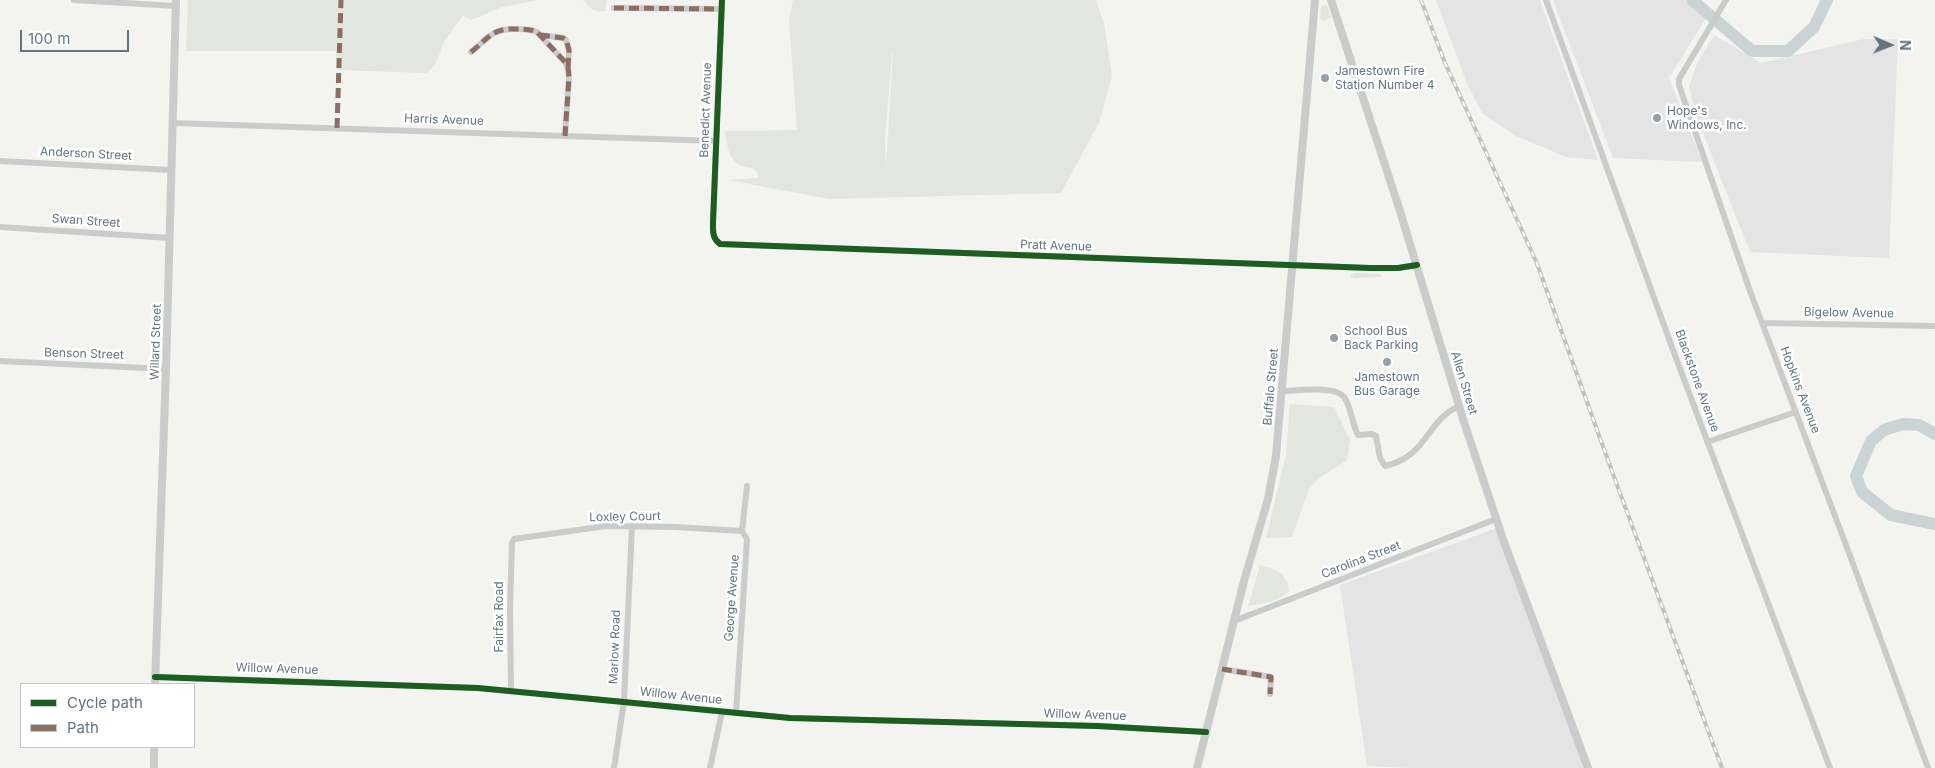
<!DOCTYPE html>
<html>
<head>
<meta charset="utf-8">
<style>
  body { margin:0 }
  #map { position:relative; width:1935px; height:768px; overflow:hidden; background:#f3f3f0; font-family:Inter,sans-serif }
  canvas { display:block }
  .legend { position:absolute; left:20px; top:683px; width:175px; height:65px; box-sizing:border-box; background:#fff; border:1px solid #c0c7cd; margin:0; padding:6px 9px; list-style:none; font-size:15px; color:#627481 }
  .legend li { display:flex; align-items:center; gap:10px; height:25px }
  .legend b { width:25px; border:1px solid #c0c7cd }
  .north { position:absolute; left:1865px; top:20px; width:50px; height:50px; -webkit-text-stroke:4px #fff; paint-order:stroke; rotate:91deg; font-size:14px; font-weight:700; line-height:20px; text-align:center; color:#627481 }
  .north::after { content:''; display:block; margin:auto; width:18px; height:22px; background:#627481; clip-path:polygon(50% 0,100% 100%,50% 72%,0 100%) }
  .scale { position:absolute; left:20px; top:30px; width:109px; height:22px; box-sizing:border-box; border:2px solid #627481; border-top:0; padding-left:6px; font-size:15px; line-height:18px; white-space:nowrap; color:#627481; -webkit-text-stroke:4px #fff; paint-order:stroke }
</style>
</head>
<body>
<div id="map">
<canvas width="1935" height="768"></canvas>
<ul class="legend">
<li><b style="height:6px;background:#1b5e20"></b>Cycle path</li>
<li><b style="height:6px;background:#8d6e63"></b>Path</li>
</ul>
<div class="north">N</div>
<div class="scale">100 m</div>
</div>
<script>
const ctx = document.querySelector('canvas').getContext('2d');
ctx.lineJoin = 'round';
function fillPath(path, color) {
  ctx.fillStyle = color;
  ctx.fill(path, 'evenodd');
}
function strokePath(path, color, width, dash) {
  ctx.strokeStyle = color;
  ctx.lineWidth = width;
  ctx.lineCap = dash ? 'butt' : 'round';
  ctx.setLineDash(dash || []);
  ctx.stroke(path);
}
function drawText(font, color, halo, rows, align = 'center') {
  ctx.font = font + ' Inter,sans-serif';
  ctx.lineWidth = 5;
  ctx.setLineDash([]);
  ctx.textBaseline = 'middle';
  ctx.strokeStyle = halo;
  ctx.fillStyle = color;
  for (const [text, x, y, turn = 0] of rows) {
    ctx.save();
    ctx.translate(x, y);
    ctx.rotate((+turn || 0) * Math.PI / 180);
    ctx.textAlign = isNaN(turn) ? turn : align;
    if (halo) ctx.strokeText(text, 0, 0);
    ctx.fillText(text, 0, 0);
    ctx.restore();
  }
}
fillPath(new Path2D(`
  M1436,0h104l58,160 -32,-3 -50,-21 -33,-22 -15,-28z
  M1553,0h133l22,15 -39,63 33,84 -89,-4z
  M1714,35l47,28 103,-24h34l-9,219 -139,-6 -55,-139 -6,-27 8,-22z
  M1497,528l87,240h-170l-47,-2 -27,-181z`), '#e3e4e3');
fillPath(new Path2D(`
  M188,0h350l-36,7 -31,13 -8,-5 -19,27 -9,23 -8,8 -90,-3 -1,-19h-150z
  M583,0h24l-2,11c-11,2 -16,-3 -22,-11z
  M793,0h303l8,24 8,52 -13,47 -38,70 -232,6 -101,-19 30,-2 -1,-6 -4,-4c-23,-1 -25,-17 -28,-37l72,-1 -8,-109zM892,54h1l-7,115 -1,-30z
  M1324,5l3,1 4,11 -7,4 -4,-3 1,-11z
  M1356,273l24,1 2,3 -31,1v-3z
  M1290,404l44,3 16,33 -3,20 -29,19 -9,10 -17,48 -26,1 20,-83z
  M1260,565c17,5 26,6 29,26 -11,10 -23,13 -38,14l-3,2z`), '#e2e6de');
strokePath(new Path2D(`
  M1692,0l60,51h36l26,-24 13,-27
  M1935,434l-16,-9 -16,-1 -19,6 -13,11 -15,35 6,16 29,23 44,9`), '#cbd4d5', 12);
strokePath(new Path2D(`
  M74,0l102,6
  M722,0l-9,222c0,9 -1,16 7,22l650,24h28l19,-3
  M1546,0l127,350 157,418
  M1726,0l-47,79v6l71,206 102,270 76,207
  M614,8l108,1
  M540,35l23,3 3,2 3,10 -1,17
  M471,52c17,-13 20,-24 45,-23 7,0 14,0 21,3l28,30 3,6 1,9 -4,59
  M172,123l544,18
  M0,161l171,9
  M0,227l170,11
  M1763,323l172,3
  M0,361l166,8
  M1282,391c14,0 53,-6 62,6 7,9 8,27 14,38l14,-1 4,2 4,22 5,8c42,-9 41,-45 74,-60
  M1707,442l89,-30
  M1234,621l262,-102
  M1222,669l49,8 -1,17
  M155,677l323,11 312,30 307,8 109,6
  M511,690l-1,-83 2,-64 2,-4 92,-13 69,1 67,4
  M736,713l11,-174 -5,-8 5,-45
  M614,768l10,-67 8,-175
  M710,768l12,-56`), '#cacccc', 6);
strokePath(new Path2D(`
  M1331,0l69,211 63,208 41,123 84,226
  M155,684l11,-315 10,-369
  M154,768v-21
  M1197,768l47,-187 24,-82 8,-43 39,-456`), '#cacccc', 8);
const rail = new Path2D(`
  M1421,0l24,63 91,198 81,224 105,283`);
strokePath(rail, '#c0c2c2', 4);
strokePath(rail, '#fff', 2, [5.5]);
strokePath(new Path2D(`
  M614,8l108,1
  M540,35l23,3 3,2 3,10 -1,18
  M471,52c17,-13 20,-24 45,-23 7,0 14,0 21,3l28,30 3,6 1,9 -4,59
  M337,128l4,-128
  M1222,669l49,8 -1,17`), '#8d6e63', 5, [10, 5]);
strokePath(new Path2D(`
  M722,0l-9,222c0,9 -1,16 7,22l650,24h28l19,-3
  M155,677l323,11 312,30 307,8 109,6`), '#1b5e20', 6);
for (const [x, y, r, color] of [
  [1325,78,5,"#95a0a8"],
  [1657,118,5,"#95a0a8"],
  [1334,338,5,"#95a0a8"],
  [1387,362,5,"#95a0a8"]
]) {
  const dot = new Path2D();
  dot.arc(x, y, r, 0, 2 * Math.PI);
  ctx.fillStyle = color;
  ctx.fill(dot);
  strokePath(dot, '#fff', 2);
}
drawText('12px', '#627481', '#fff', [
  ["Jamestown Fire",1335,71],
  ["Station Number 4",1335,85],
  ["Hope's",1667,111],
  ["Windows, Inc.",1667,125],
  ["School Bus",1344,331],
  ["Back Parking",1344,345],
  ["Jamestown",1387,377,"center"],
  ["Bus Garage",1387,391,"center"]
], 'left');
drawText('12px', '#627481', '#fff', [
  ["Benedict Avenue",706,110,-88],
  ["Harris Avenue",444,120,2],
  ["Anderson Street",86,154,3],
  ["Swan Street",86,221,4],
  ["Pratt Avenue",1056,246,2],
  ["Bigelow Avenue",1849,313,1],
  ["Willard Street",156,342,-88],
  ["Benson Street",84,354,2],
  ["Blackstone Avenue",1697,381,70],
  ["Allen Street",1464,383,73],
  ["Buffalo Street",1271,387,-85],
  ["Hopkins Avenue",1800,390,69],
  ["Loxley Court",625,517,-1],
  ["Carolina Street",1361,560,-21],
  ["George Avenue",732,598,-86],
  ["Fairfax Road",499,617,-90],
  ["Marlow Road",615,647,-88],
  ["Willow Avenue",277,669,2],
  ["Willow Avenue",681,696,6],
  ["Willow Avenue",1085,715,2]
]);
</script>
</body>
</html>
